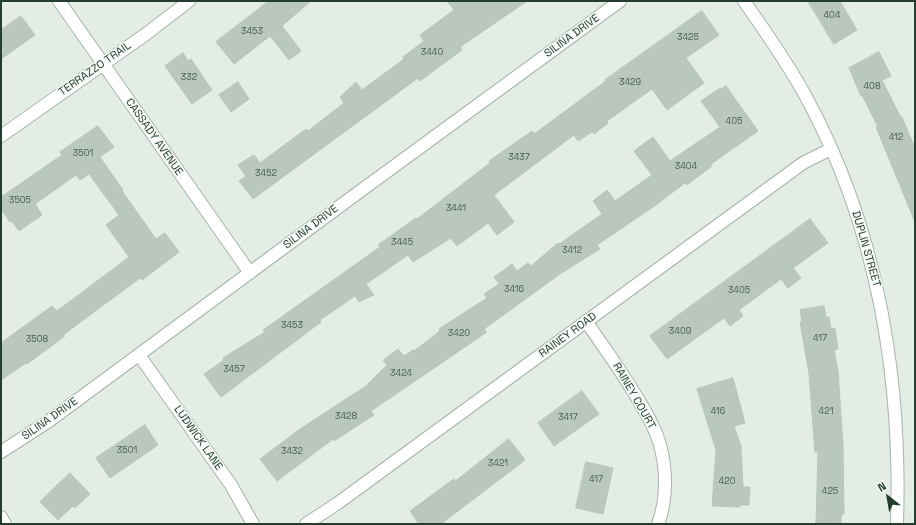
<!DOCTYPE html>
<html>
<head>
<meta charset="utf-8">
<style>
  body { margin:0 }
  #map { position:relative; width:916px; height:525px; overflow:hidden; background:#e3ece5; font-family:"Space Grotesk",sans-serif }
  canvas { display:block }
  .frame { position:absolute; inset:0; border:2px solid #243d2e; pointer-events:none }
  .north { position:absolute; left:868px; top:477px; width:40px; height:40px; -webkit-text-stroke:3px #f4f9f5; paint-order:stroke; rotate:329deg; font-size:11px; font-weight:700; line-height:16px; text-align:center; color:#243d2e }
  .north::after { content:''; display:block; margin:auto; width:14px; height:18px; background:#243d2e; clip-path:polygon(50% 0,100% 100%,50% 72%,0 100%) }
</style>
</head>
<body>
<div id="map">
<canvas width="916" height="525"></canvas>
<div class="frame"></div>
<div class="north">N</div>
</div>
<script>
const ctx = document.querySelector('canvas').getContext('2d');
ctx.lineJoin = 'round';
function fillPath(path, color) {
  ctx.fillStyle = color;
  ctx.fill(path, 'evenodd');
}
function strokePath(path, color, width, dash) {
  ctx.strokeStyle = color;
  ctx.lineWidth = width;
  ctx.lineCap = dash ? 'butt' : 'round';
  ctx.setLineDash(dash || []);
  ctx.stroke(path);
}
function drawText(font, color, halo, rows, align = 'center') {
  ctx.font = font + ' "Space Grotesk",sans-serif';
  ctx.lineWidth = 3;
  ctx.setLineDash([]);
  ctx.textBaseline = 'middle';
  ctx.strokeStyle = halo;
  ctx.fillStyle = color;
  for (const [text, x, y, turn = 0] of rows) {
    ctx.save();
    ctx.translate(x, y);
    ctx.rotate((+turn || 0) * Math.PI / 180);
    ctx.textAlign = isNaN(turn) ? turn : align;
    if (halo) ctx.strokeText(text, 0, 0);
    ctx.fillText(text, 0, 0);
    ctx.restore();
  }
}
const building = new Path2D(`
  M269,1h42l-29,25 19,25 -12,9 -19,-24 -36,28 -18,-22z
  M447,1h80l-67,46 2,3 -42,31 -2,-3 -165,121 -14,-18 7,-5 -8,-11 16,-10 6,8 46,-34 2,2 36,-28 -4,-6 16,-15 6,8 42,-31 -1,-2 21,-16 -4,-6 34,-25z
  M808,1h32l17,29 -23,14z
  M702,11l17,24 -33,23 18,25 -37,27 -15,-21 -45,32 1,2 -14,11 -2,-2 -14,9 -4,-6 -80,60 20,27 -17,13 -9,-12 -31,23 -6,-8 -38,24 -5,-7 -42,29 8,11 -15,7 -4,-6 -35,24 1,2 -100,75 -17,-23 20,-14 -1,-2 42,-26 -2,-2 117,-83 -2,-2 38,-27 1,1 73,-56 -1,-2 43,-30 2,3 72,-53 -1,-1z
  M21,16l14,19 -34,24v-29z
  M879,52l12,24 -9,4 19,38 1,-1 13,31v74l-39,-95h2l-16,-32 -1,1 -12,-28z
  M183,53l5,8 3,-2 21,31 -20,14 -27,-38z
  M238,82l11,17 -18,13 -12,-17z
  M726,86l32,45 -47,33 1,2 -25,19 -2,-2 -32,24 -56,38 3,4 -40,25 -76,55 3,3 -116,79 3,4 -40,26 -1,-2 -56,42 -17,-22 40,-30 66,-43 21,-21 -4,-5 15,-11 6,7 9,-6 1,1 26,-20 -1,-2 48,-31 -3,-4 15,-10 -5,-7 18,-13 5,7 11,-8 3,3 27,-23 1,1 43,-30 -9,-13 14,-11 8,11 37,-26 -18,-24 19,-14 17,24 50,-34 -19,-26 19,-13 1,1z
  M98,126l16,21 -14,10 23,33 -1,1 34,48 9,-6 14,19 -37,28 -2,-2 -77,57 2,1 -38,28 -1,-1 -25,17v-37l51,-37 5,5 72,-54 -23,-32 13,-10 -30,-41 -9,6 -4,-5 -41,29 7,11 -23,16 -8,-11 -1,2 -9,-13v-12l61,-42 -2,-3z
  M810,219l18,24 -35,25 8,10 -13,10 -7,-9 -42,31 4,6 -13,10 -6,-8 -57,41 -17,-23z
  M824,306l2,11h3l2,12 4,-1 3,21 -4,1 4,21 5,74 1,69 -3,1v9l-25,-1 2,-71h-3l-6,-78 -9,-52h2l-2,-12z
  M733,378l12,45 -11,3 7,20 2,41h7l-1,18h-9v2l-28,-1 4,-56 -19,-61z
  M582,391l17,23 -45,32 -16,-23z
  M145,425l13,20 -48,33 -14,-20z
  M509,439l16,21 -84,64h-22l-9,-13 44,-32 1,2z
  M586,462l27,6 -10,46 -27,-6z
  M70,473l20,21 -15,14 -2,-2 -15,14 -18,-18z`);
fillPath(building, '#b9c7bd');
strokePath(building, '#b6c6ba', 1);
const minor = new Path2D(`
  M59,1l191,272
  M744,1c21,30 43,61 61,94 72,131 97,281 92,429
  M1,136l145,-102 43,-33
  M586,321c18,27 37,52 53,80 8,13 17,29 21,44 7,25 7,55 -2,79
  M139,355l92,130 22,39
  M1,452l48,-31 310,-229 261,-191
  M1,517l4,7
  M306,524l32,-21 465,-340 28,-14`);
strokePath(minor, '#a6b4aa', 14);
strokePath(minor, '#fff', 12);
drawText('9px', '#496052', null, [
  ["404",832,16],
  ["3453",252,32],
  ["3425",688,38],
  ["3440",432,53],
  ["332",189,78],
  ["3429",630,83],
  ["408",872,87],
  ["405",734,122],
  ["412",896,138],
  ["3501",83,154],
  ["3437",519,158],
  ["3404",686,167],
  ["3452",266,174],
  ["3505",20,201],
  ["3441",456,209],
  ["3445",402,243],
  ["3412",572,251],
  ["3416",514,290],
  ["3405",739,291],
  ["3453",292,326],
  ["3409",680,332],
  ["3420",459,334],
  ["417",820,339],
  ["3508",37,340],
  ["3457",234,370],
  ["3424",401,374],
  ["416",718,412],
  ["421",826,412],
  ["3428",346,417],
  ["3417",568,418],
  ["3501",127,451],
  ["3432",292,452],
  ["3421",498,464],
  ["417",596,480],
  ["420",727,482],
  ["425",830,492]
]);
drawText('11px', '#243d2e', '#f4f9f5', [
  ["SILINA DRIVE",572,36,-36],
  ["TERRAZZO TRAIL",95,69,-35],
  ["CASSADY AVENUE",154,137,55],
  ["SILINA DRIVE",311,227,-37],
  ["DUPLIN STREET",866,249,74],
  ["RAINEY ROAD",568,335,-36],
  ["RAINEY COURT",634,396,60],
  ["SILINA DRIVE",50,419,-35],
  ["LUDWICK LANE",198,438,55]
]);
</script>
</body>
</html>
